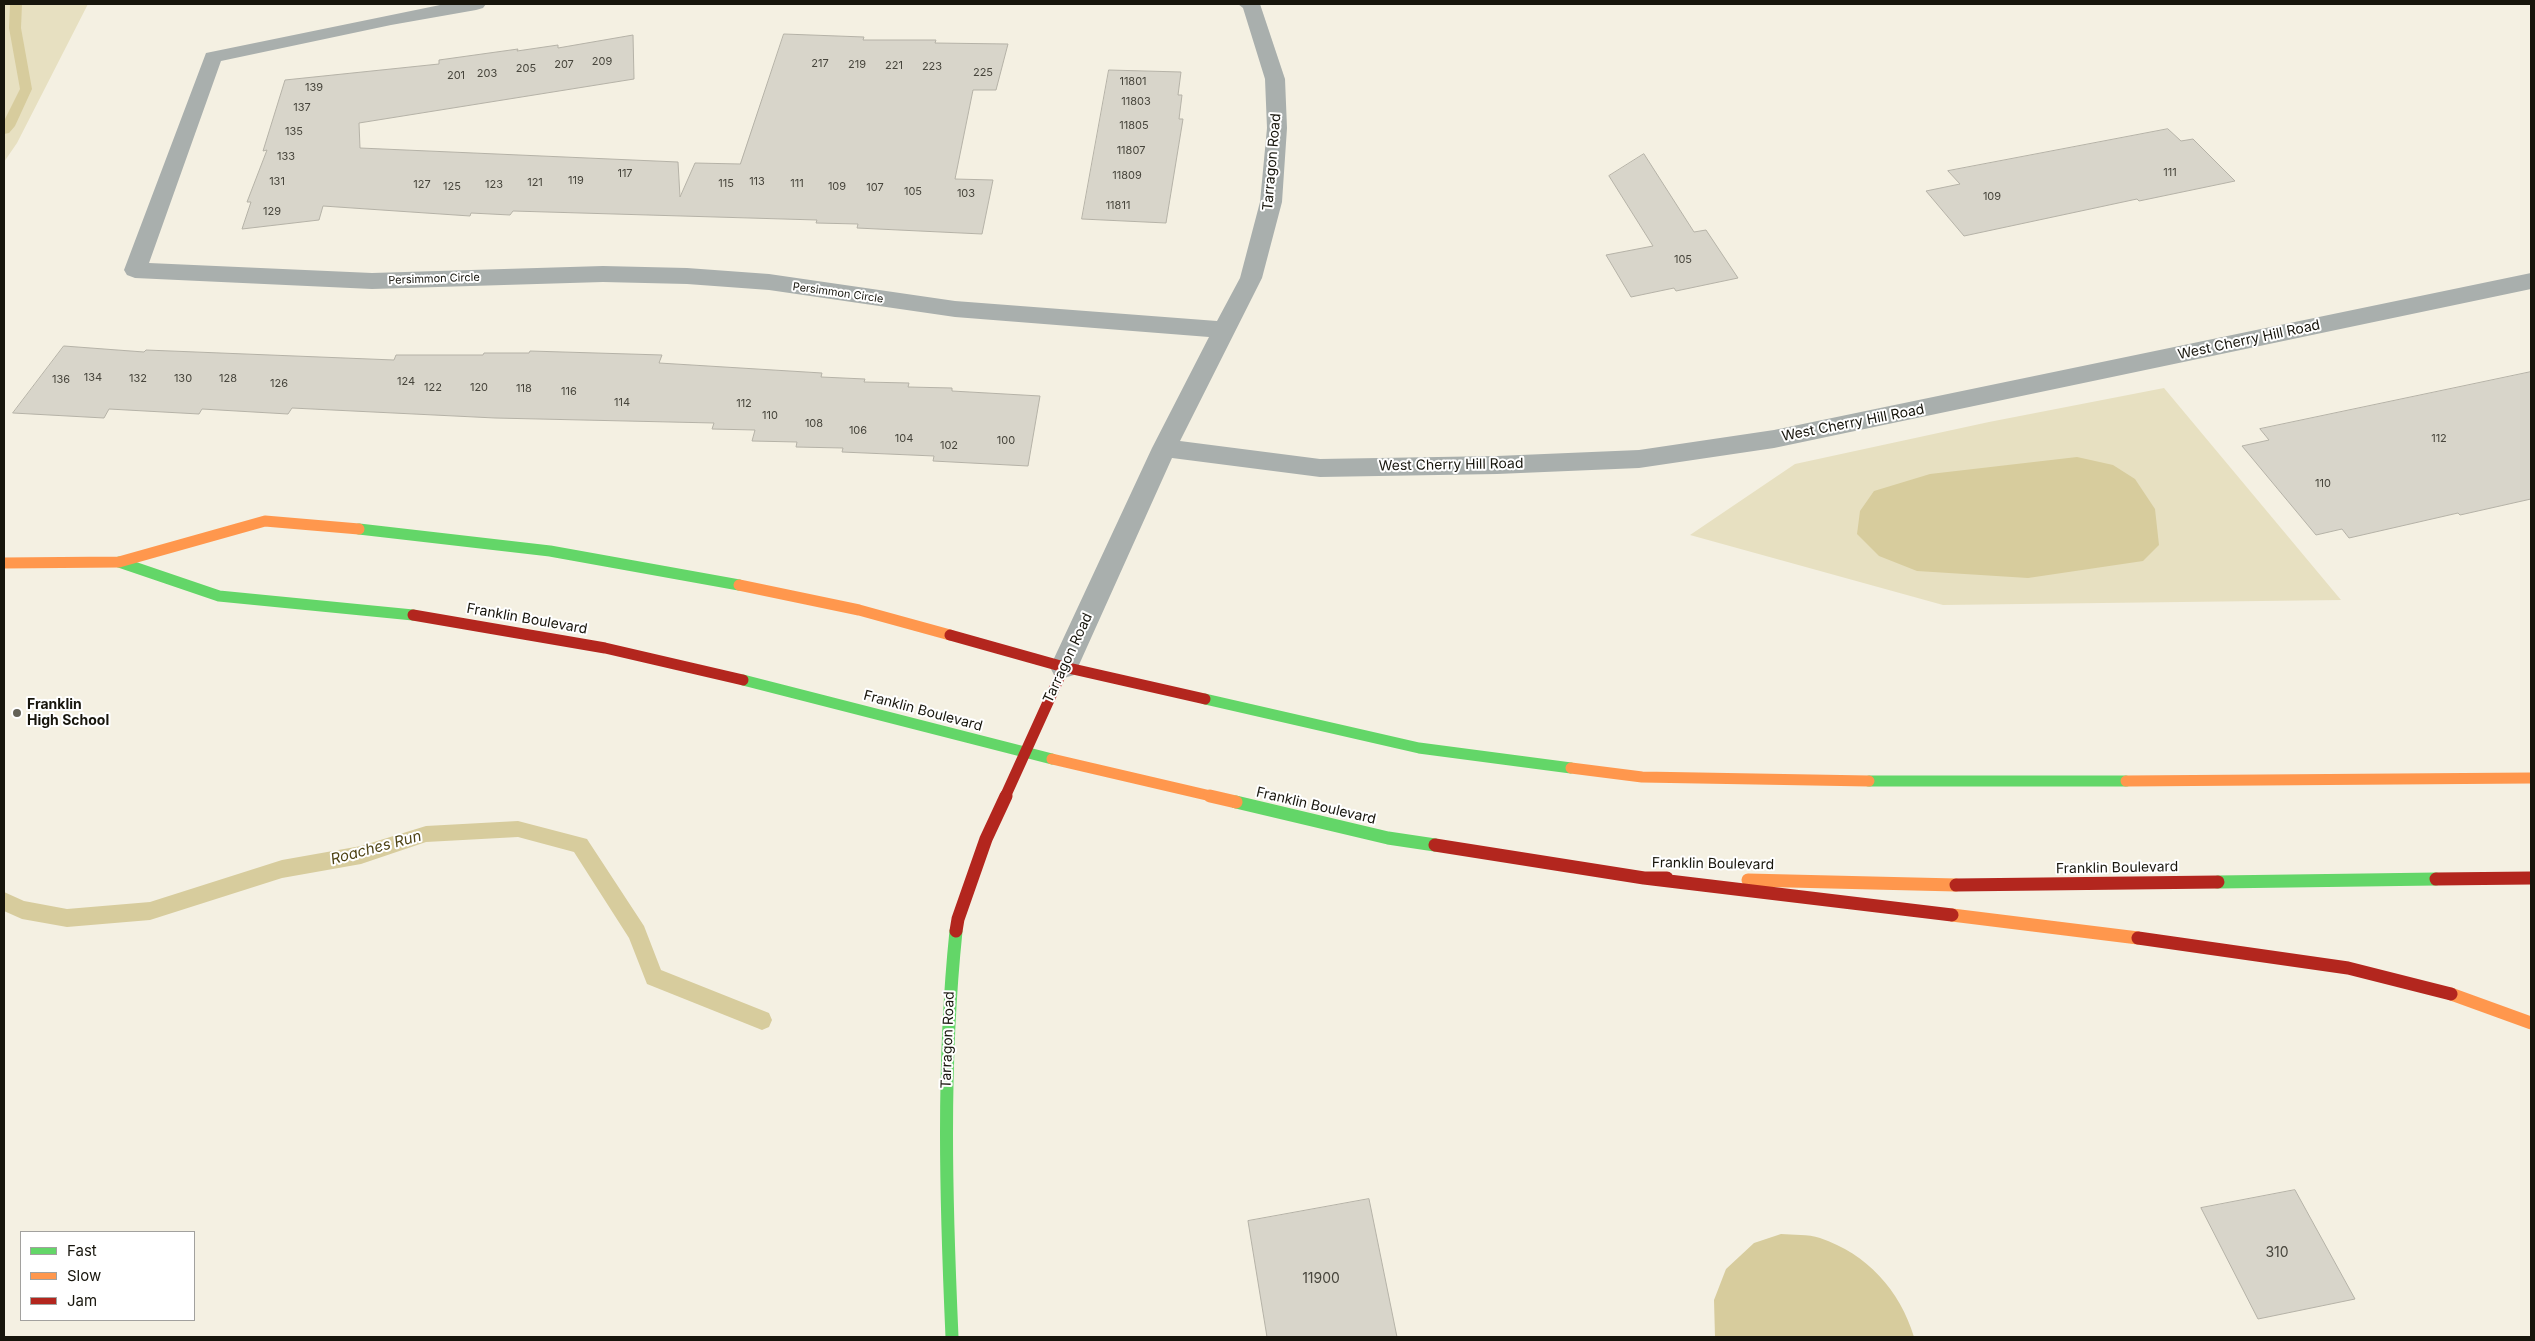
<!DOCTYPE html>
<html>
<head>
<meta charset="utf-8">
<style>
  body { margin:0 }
  #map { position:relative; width:2535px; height:1341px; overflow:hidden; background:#f4f0e2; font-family:Inter,sans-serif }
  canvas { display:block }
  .frame { position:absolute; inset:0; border:5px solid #17150c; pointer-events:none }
  .legend { position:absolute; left:20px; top:1231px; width:175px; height:90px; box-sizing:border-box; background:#fff; border:1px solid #a2a19e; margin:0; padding:6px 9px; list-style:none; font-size:15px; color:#17150c }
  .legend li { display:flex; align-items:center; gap:10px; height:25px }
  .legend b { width:25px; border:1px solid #a2a19e }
</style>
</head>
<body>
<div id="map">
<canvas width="2535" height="1341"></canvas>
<div class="frame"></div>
<ul class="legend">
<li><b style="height:6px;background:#63d668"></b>Fast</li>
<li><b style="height:6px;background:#ff974d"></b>Slow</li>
<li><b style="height:6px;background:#b3261e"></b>Jam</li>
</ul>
</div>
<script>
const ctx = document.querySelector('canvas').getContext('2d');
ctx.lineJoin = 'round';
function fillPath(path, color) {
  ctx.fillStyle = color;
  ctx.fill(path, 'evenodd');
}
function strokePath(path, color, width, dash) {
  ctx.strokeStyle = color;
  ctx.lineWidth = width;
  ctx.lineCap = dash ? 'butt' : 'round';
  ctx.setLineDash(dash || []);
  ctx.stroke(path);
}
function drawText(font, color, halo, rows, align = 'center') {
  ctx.font = font + ' Inter,sans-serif';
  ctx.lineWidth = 4;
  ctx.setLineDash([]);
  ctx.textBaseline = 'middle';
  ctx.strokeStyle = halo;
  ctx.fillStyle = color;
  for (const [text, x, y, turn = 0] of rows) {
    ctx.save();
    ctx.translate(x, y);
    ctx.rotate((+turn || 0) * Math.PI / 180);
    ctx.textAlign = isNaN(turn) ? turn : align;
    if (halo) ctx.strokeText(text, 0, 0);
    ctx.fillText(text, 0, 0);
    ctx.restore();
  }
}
fillPath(new Path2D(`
  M4,4h84l-71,139 -13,19z
  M2164,388l177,212 -398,5 -253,-70 105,-71 194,-42z`), '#e7e0c1');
fillPath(new Path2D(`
  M2077,457l36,8 22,14 20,30 4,36 -16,16 -115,17 -111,-7 -38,-15 -22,-22 3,-23 14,-20 56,-17z
  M1781,1234c12,1 27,0 39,4 47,16 80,52 94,99h-199l-1,-37 12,-31 28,-26z`), '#d7cc9d');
fillPath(new Path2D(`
  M10,4h12l-1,24 11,61 -17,37 -6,7 -5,1v-13l16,-32 -11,-61z
  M518,821l69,18 57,87 17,44 108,43 3,7 -3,7 -7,3 -115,-46 -18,-46 -55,-86 -56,-15 -92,5 -65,22 -79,14 -132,42 -83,7 -45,-8 -18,-8v-19l20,9 43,8 83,-7 132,-42 79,-14 65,-20z`), '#d7cc9d');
const building = new Path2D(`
  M784,34l80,3 -1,3h73l-1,3 73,1 -12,46h-23l-18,89 38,1 -11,54 -125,-6 1,-4 -42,-1 1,-3 -304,-9 -3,4 -39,-2 -1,3 -147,-10 -4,14 -77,9 9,-27h-4l20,-52 -4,1 22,-71 154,-16v-4l79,-11 -1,2 41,-6v3l75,-13 1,44 -275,44 1,25 318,14 2,35 15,-34 45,1z
  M1109,70l72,2 -3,23h4l-3,24h4l-17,104 -84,-4z
  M2168,129l13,12 12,-2 42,42 -96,20 -2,-2 -173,37 -38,-45 34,-7 -12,-13z
  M1644,154l50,78 12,-2 32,48 -62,13 -2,-3 -43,9 -25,-42 47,-9 -44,-70z
  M64,346l80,6 2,-2 248,10 2,-5h87l1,-2h45l1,-2 132,4 -3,8 163,10 -1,4 44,2 -1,3 45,1 -1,4 44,1v3l88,5 -12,70 -95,-5 1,-5 -92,-4 1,-4 -47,-1 1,-5 -45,-1 3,-11 -43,-1 2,-6 -219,-5 -203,-10 -4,6 -86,-5 -3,5 -90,-5 -5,9 -91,-5z
  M2531,372v127l-71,16 -2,-2 -109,25 -7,-9 -26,6 -74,-89 27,-6 -9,-11z
  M2295,1190l60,109 -97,20 -57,-111z
  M1369,1199l28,138h-130l-19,-116z`);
fillPath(building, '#d8d5ca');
strokePath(building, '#b5b2a7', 1);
fillPath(new Path2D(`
  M445,4h41l-3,4 -7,2 -85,15 -170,36 -72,202 223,10 231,-7 84,2 82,6 186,27 262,20 23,-43 20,-76 7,-74 -2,-49 -22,-71 -5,-4h22l25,75 2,49 -5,74 -20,76 -82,163 140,18 177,-3 142,-6 135,-20 757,-157v16l-757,159 -135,20 -142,6 -177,3 -148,-19 -94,209 -4,8 -10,3 -10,-3 -4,-8 102,-219 57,-111 -254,-20 -186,-27 -82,-6 -84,-2 -231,7 -237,-11 -8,-3 -3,-5 82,-217z`), '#a9afad');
strokePath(new Path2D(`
  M359,529l191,22 189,34
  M119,562l100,34 194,19
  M743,680l309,79
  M1205,699l214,49 152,20
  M1869,781h257`), '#63d668', 11);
strokePath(new Path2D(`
  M1236,802l152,36 47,7
  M2218,882l218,-3
  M952,1337c-6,-136 -10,-271 4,-406`), '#63d668', 13);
strokePath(new Path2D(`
  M4,563l115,-1 146,-41 94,8
  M739,585l120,25 91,25
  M1052,759l163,38
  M1571,768l71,9 227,4
  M2126,781l405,-3`), '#ff974d', 11);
strokePath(new Path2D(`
  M1210,796l26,6
  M1748,880l208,5
  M1952,915l186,23
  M2451,994l80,29`), '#ff974d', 13);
strokePath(new Path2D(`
  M413,615l192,33 138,32
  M950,635l114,32 141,32
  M1005,797l59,-130`), '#b3261e', 11);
strokePath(new Path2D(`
  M1435,845l209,33h23
  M1644,878l308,37
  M2436,879l95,-1
  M1956,885l262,-3
  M956,931l2,-12 28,-80 20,-43
  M2138,938l210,30 103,26`), '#b3261e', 13);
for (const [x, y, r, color] of [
  [17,713,5,"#646257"]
]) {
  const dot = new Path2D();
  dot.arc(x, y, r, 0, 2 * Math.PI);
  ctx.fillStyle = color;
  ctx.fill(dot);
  strokePath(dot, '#fff', 2);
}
drawText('11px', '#47453c', null, [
  ["209",602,62],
  ["217",820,64],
  ["207",564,65],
  ["219",857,65],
  ["221",894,66],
  ["223",932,67],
  ["205",526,69],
  ["225",983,73],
  ["203",487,74],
  ["201",456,76],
  ["11801",1133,82],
  ["139",314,88],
  ["11803",1136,102],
  ["137",302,108],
  ["11805",1134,126],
  ["135",294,132],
  ["11807",1131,151],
  ["133",286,157],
  ["111",2170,173],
  ["117",625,174],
  ["11809",1127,176],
  ["119",576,181],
  ["131",277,182],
  ["113",757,182],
  ["121",535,183],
  ["115",726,184],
  ["111",797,184],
  ["127",422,185],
  ["123",494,185],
  ["125",452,187],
  ["109",837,187],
  ["107",875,188],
  ["105",913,192],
  ["103",966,194],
  ["109",1992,197],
  ["11811",1118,206],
  ["129",272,212],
  ["105",1683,260],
  ["134",93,378],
  ["132",138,379],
  ["130",183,379],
  ["128",228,379],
  ["136",61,380],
  ["124",406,382],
  ["126",279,384],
  ["122",433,388],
  ["120",479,388],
  ["118",524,389],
  ["116",569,392],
  ["114",622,403],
  ["112",744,404],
  ["110",770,416],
  ["108",814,424],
  ["106",858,431],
  ["104",904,439],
  ["112",2439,439],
  ["100",1006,441],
  ["102",949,446],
  ["110",2323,484]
]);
drawText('11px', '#17150c', '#fff', [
  ["Persimmon Circle",434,279,-2],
  ["Persimmon Circle",838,293,8]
]);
drawText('14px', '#17150c', '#fff', [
  ["Tarragon Road",1272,162,-85],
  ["West Cherry Hill Road",2249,340,-12],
  ["West Cherry Hill Road",1853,423,-11],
  ["West Cherry Hill Road",1451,465,-1],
  ["Franklin Boulevard",527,619,10],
  ["Tarragon Road",1068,658,-65],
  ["Franklin Boulevard",923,711,15],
  ["Franklin Boulevard",1316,806,13],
  ["Franklin Boulevard",1713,864,1],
  ["Franklin Boulevard",2117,868,-1],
  ["Tarragon Road",948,1040,-88]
]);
drawText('bold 14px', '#17150c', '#fff', [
  ["Franklin",27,705],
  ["High School",27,721]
], 'left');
drawText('14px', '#47453c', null, [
  ["310",2277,1253],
  ["11900",1321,1279]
]);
drawText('italic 15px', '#4e4314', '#fff', [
  ["Roaches Run",376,848,-15]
]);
</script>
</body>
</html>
